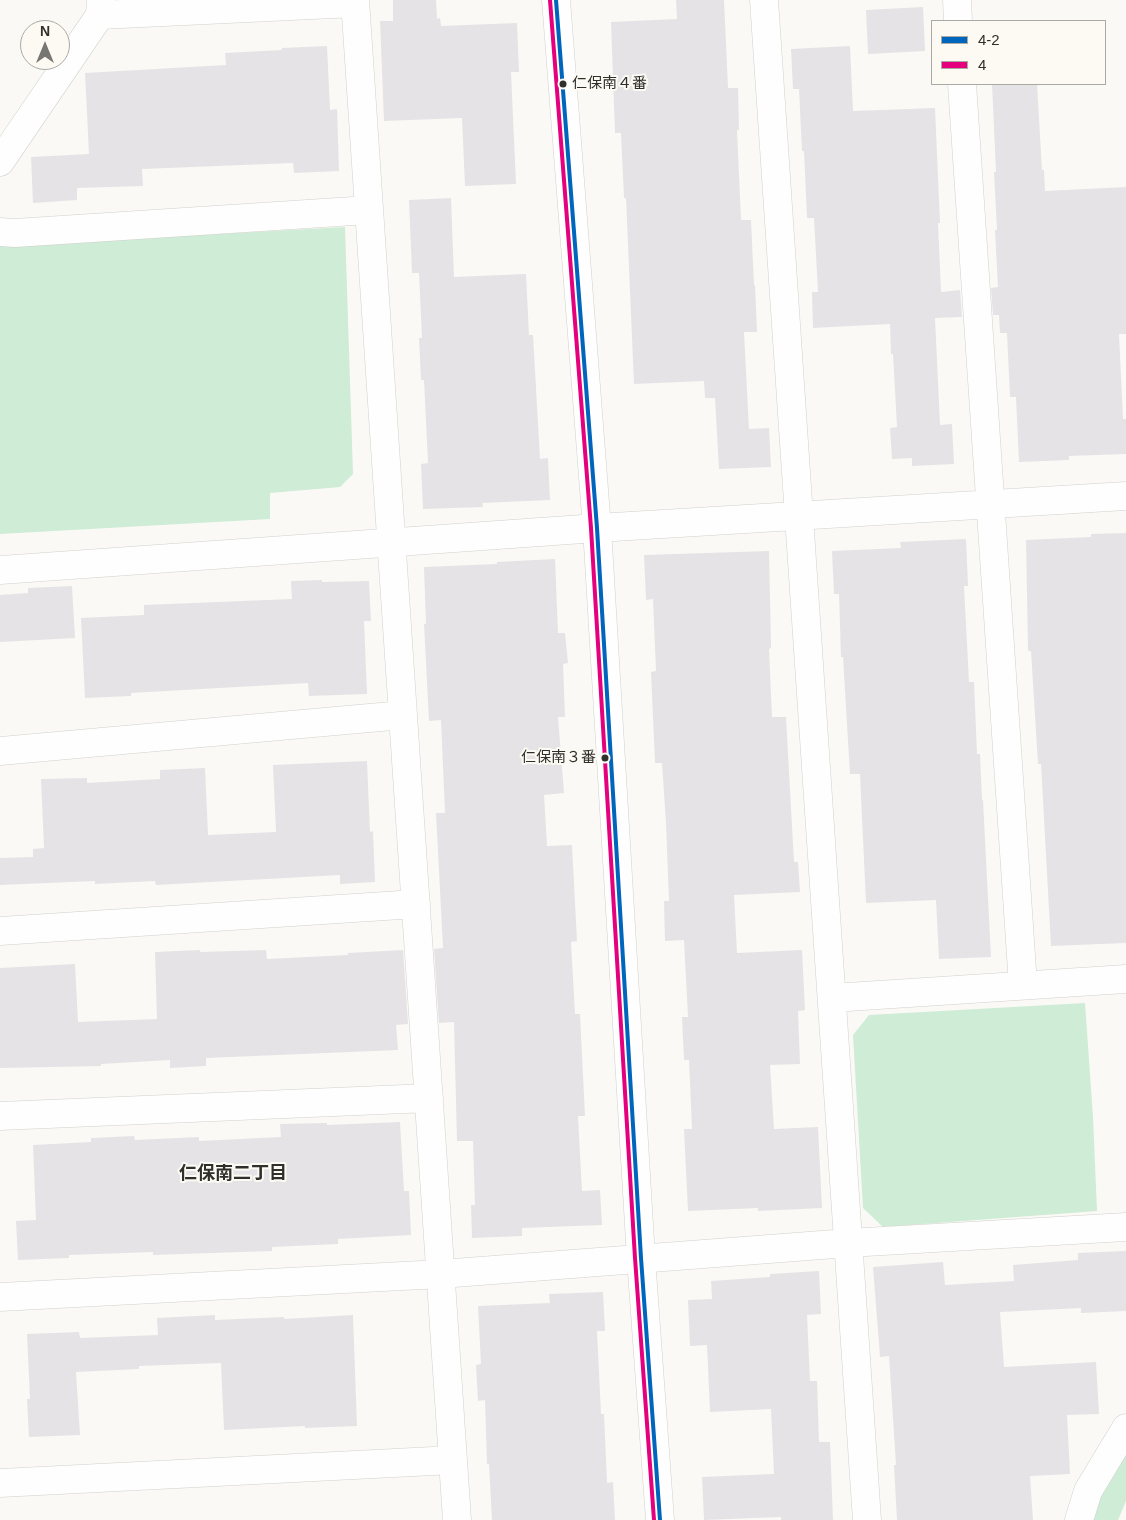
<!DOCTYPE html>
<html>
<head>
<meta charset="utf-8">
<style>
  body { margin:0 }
  #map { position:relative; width:1126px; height:1520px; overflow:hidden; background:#fbf9f5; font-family:Helvetica,sans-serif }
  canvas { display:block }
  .legend { position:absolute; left:931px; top:20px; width:175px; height:65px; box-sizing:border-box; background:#fdfaf3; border:1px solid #aba9a3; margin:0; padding:6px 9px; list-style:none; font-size:15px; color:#302f2c }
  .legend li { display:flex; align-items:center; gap:10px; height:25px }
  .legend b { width:25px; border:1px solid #aba9a3 }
  .north { position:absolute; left:20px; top:20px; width:50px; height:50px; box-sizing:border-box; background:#fdfaf3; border:1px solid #aba9a3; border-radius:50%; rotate:0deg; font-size:14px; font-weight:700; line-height:20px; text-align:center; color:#302f2c }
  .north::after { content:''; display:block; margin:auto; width:18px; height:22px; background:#777672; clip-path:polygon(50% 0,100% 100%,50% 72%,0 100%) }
</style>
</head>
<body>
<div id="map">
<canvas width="1126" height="1520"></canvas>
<ul class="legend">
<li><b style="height:6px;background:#0065bd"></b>4-2</li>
<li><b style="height:6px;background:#e5007d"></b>4</li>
</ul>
<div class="north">N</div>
</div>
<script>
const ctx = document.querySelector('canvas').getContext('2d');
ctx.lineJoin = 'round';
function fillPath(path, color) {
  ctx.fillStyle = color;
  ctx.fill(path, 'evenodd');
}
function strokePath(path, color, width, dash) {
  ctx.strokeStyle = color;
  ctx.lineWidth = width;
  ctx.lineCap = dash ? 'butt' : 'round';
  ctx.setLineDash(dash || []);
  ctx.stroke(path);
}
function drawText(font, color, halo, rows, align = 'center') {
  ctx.font = font + ' Helvetica,"Noto Sans JP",sans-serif';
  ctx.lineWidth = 4;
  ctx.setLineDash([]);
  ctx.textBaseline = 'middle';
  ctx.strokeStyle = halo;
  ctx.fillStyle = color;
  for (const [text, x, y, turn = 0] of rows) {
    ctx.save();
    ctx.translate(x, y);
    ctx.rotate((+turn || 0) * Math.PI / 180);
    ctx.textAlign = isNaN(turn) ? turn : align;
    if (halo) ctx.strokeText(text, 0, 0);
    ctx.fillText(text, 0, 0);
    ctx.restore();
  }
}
fillPath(new Path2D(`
  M345,227l8,247 -13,13 -70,6v26l-270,15v-288z
  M1085,1003l8,114 4,94 -214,16 -20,-19 -10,-173 16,-20z
  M1126,1453v48l-8,19h-27l7,-20z`), '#ceecd6');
fillPath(new Path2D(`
  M393,0h43l1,19 3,-1 1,8 76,-3 2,49h-8l5,112 -51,2 -3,-68 -78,3 -4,-100h13z
  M676,0h48l4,88h10l1,42h-2l4,90h10l3,65h1l2,47h-13l5,97 20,-1 2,39 -52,2 -4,-71h-10l-1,-17 -70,3 -8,-186h-2l-3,-65h-6l-4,-111 66,-3z
  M923,7l2,44 -57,3 -2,-44z
  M327,46l3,64 7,-1 2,62 -45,2 -1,-10 -151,6 1,17 -66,2v12l-44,3 -2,-46 58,-3 -4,-81 141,-8 -1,-12 57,-3v-2z
  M850,46l3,65 82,-3 5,115h-2l3,69 19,-2 2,27 -27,1 5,107 12,-1 2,40 -42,2v-8l-20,1 -2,-31 7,-1 -4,-73h-2l-1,-30 -77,4 -1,-36h6l-4,-74h-7l-3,-67h-2l-3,-62h-6l-2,-40z
  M992,84h45l5,86h2l1,21 81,-4v147h-7l4,85h3v35l-57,2v4l-50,2 -3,-65h-6l-3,-64h-7l-1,-18h-6l-2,-27 7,-1 -3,-57h2l-3,-58h2z
  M451,198l3,79 72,-3 3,61h4l7,124 8,-1 2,42 -68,3 1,4 -60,2 -2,-45 7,-1 -4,-83h-3l-2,-42h3l-3,-65h-7l-3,-73z
  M1126,533v410l-75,3 -10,-182h-3l-7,-113h-3l-2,-111 65,-3v-3z
  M966,539l2,47h-4l5,96h5l3,72h3l2,46h1l8,157 -52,2 -3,-59 -70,3 -6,-129h-10l-7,-117h-2l-2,-63h-5l-2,-43 69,-3 -1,-6z
  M769,551l2,97 -2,1 3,68h14l8,145h4l2,30 -66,3 3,58 65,-3 3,60 -7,1 2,53 -30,1 4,64 44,-2 4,81 -64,3v-3l-70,3 -4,-82h8l-3,-69h-5l-2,-43h6l-4,-77 -19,1 -1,-40h5l-3,-78 -4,-60h-7l-4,-91 5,-1 -3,-72 -7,1 -2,-45z
  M555,559l3,74h7l3,30 -5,1 2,53h-7l6,76 -20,2 3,51 25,-1 5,96 -6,1 4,72h5l5,102h-7l4,75 18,-1 2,35 -80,3v8l-50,2 -1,-33h4l-2,-64h-16l-3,-119 -15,1 -5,-74 9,-1 -7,-135h9l-4,-93 -12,1 -5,-97h2l-2,-57 73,-3v-2z
  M322,580v2l47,-1 2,40h-7l3,73 -58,2 -1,-13 -177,10v3l-46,2 -4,-80 63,-3v-10l148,-6 -1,-18z
  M72,586l3,52 -75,4v-47l28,-2v-5z
  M367,761l3,71 3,-1 2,51 -35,2v-9l-184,10 -1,-4 -60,3v-3l-95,4v-27l33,-1v-8l11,-1 -3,-69 46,-1v5l73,-4v-9l45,-2 3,67 68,-3 -3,-67z
  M200,950v2l66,-2 1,9 81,-4v-2l55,-3 5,74 -12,1 2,25 -192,8v8l-36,2v-8l-69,4v2l-101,2v-100l75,-4 3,58 79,-3 -2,-67z
  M400,1122l4,69h5l2,44 -73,4v5l-66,3v4l-119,4v-3l-84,3v3l-51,2 -2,-39 20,-1 -3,-75 58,-3v-4l43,-2 1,4 64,-3v4l82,-4 -1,-13 47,-1v2z
  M1126,1251v60l-45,2v-5l-81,4 4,55 92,-5 3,52 -32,1 3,59 -40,2 3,44h-136l-3,-55h2l-7,-109 -9,1 -7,-90 70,-5 2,23 69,-4 -1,-16 65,-5v-7z
  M819,1271l2,43 -14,1 3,66h7l2,61h11l3,78h-52v-3l-77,3 -2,-43 72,-3 -3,-65 -61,3 -3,-67 -17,1 -2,-46 24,-1 -1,-18 59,-4v-3z
  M603,1292l2,39h-8l4,83h3l3,69 6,-1 2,38h-123l-3,-56h-2l-2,-64 -7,1 -2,-36 5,-1 -3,-58 72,-3 -1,-9z
  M215,1315v5l69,-3v2l69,-4 4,111 -52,2v-2l-81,4 -3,-67 -82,3v3l-63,3 4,63 -51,2 -2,-38h3l-3,-65 52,-2 1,6 78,-3 -1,-17z`), '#e6e3e6');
const minor = new Path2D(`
  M355,0l102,1520
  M556,0l41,528 44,730 19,262
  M764,0l103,1520
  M957,0l1,21
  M100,15l255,-12
  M962,84l61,901
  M0,162l100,-147 1,-15
  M0,232l15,1 354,-23
  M0,570l597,-42 529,-32
  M0,751l403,-36
  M0,931l416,-27
  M832,998l294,-19
  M0,1116l429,-18
  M0,1297l441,-23 407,-31 278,-16
  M0,1483l453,-23
  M1079,1520l9,-29 38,-63`);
strokePath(minor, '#d1d0cc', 29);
strokePath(minor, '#fefefe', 28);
strokePath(new Path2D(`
  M556,0l41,528 44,730 19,262`), '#0065bd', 4);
strokePath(new Path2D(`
  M550,0l41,528 44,730 19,262`), '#e5007d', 4);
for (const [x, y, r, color] of [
  [563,84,4.5,"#302f2c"],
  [605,758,4.5,"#302f2c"]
]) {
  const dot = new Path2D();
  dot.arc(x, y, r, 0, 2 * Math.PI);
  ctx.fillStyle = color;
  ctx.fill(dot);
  strokePath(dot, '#fdfaf3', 2);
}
drawText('15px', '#302f2c', '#fdfaf3', [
  ["仁保南４番",572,84],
  ["仁保南３番",596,758,"right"]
], 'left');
drawText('bold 18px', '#302f2c', '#fdfaf3', [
  ["仁保南二丁目",233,1174]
]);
</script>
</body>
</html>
